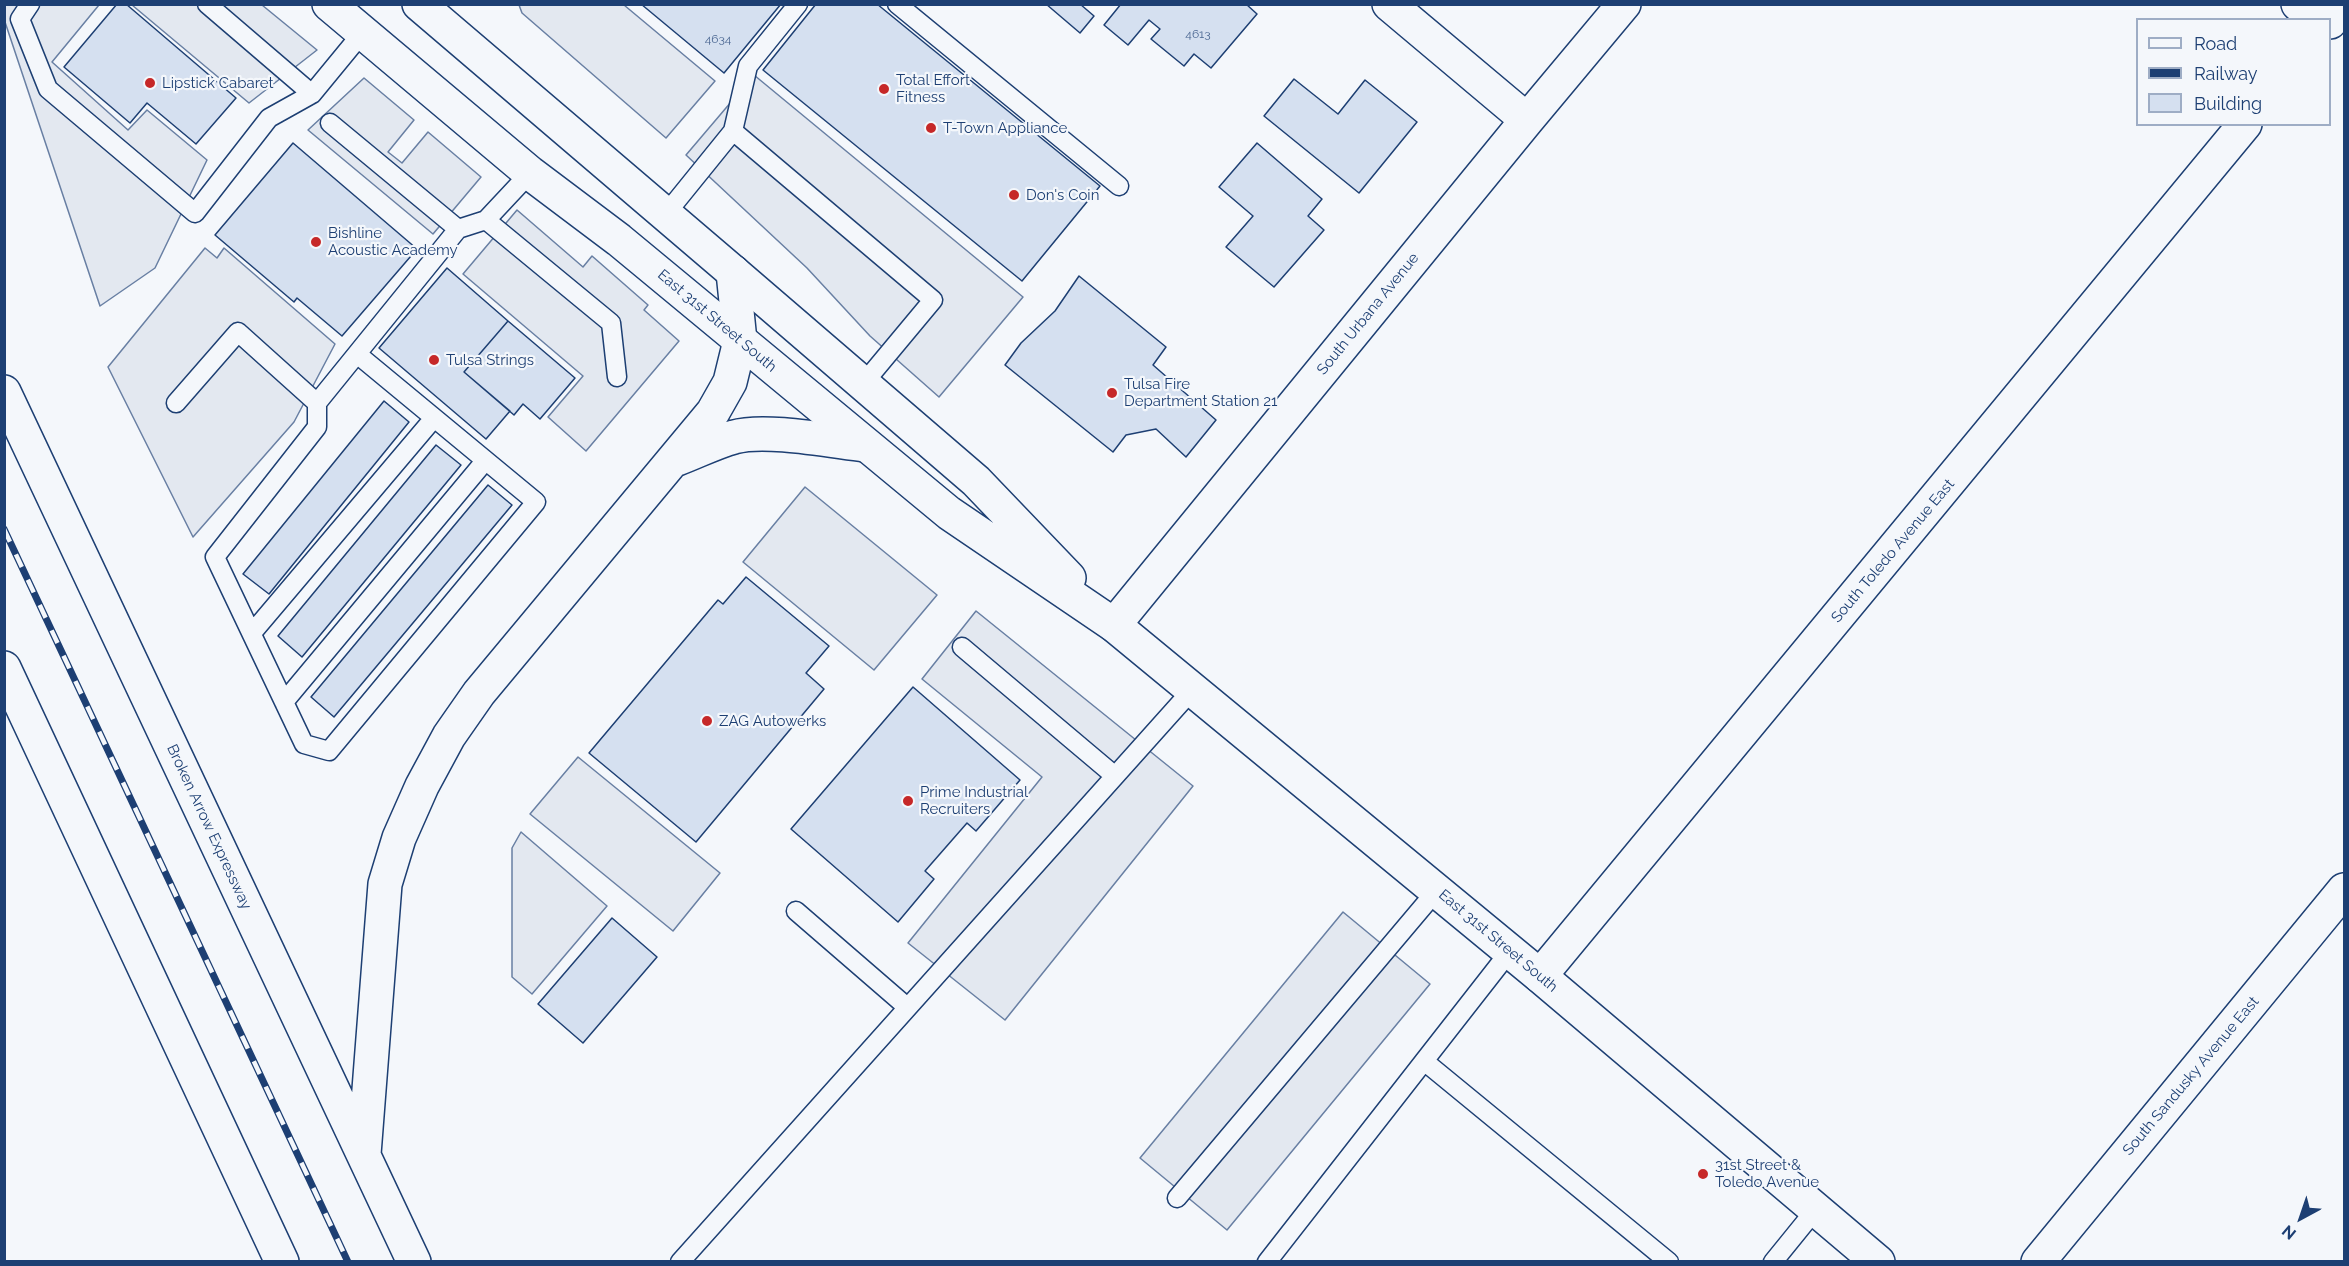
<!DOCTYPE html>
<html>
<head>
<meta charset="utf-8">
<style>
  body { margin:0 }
  #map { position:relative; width:2349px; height:1266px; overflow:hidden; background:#f4f7fb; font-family:Raleway,sans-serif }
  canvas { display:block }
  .frame { position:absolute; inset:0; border:6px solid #1d3f73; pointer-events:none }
  .legend { position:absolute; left:2136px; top:18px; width:195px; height:108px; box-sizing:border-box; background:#f4f7fb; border:2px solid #9eadc5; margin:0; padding:8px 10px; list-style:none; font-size:18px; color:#1d3f73 }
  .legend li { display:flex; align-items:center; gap:12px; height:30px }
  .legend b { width:30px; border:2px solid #9eadc5 }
  .north { position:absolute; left:2271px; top:1188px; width:60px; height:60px; -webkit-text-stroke:4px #f4f7fb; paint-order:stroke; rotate:220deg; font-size:16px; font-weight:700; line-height:24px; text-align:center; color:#1d3f73 }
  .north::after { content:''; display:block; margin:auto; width:21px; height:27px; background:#1d3f73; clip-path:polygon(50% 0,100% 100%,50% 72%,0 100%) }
</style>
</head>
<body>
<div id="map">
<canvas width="2349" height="1266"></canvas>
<div class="frame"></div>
<ul class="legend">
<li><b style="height:8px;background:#f4f7fb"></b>Road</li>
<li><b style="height:8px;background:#1d3f73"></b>Railway</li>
<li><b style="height:16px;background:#d5e0f0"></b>Building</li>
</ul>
<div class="north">N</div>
</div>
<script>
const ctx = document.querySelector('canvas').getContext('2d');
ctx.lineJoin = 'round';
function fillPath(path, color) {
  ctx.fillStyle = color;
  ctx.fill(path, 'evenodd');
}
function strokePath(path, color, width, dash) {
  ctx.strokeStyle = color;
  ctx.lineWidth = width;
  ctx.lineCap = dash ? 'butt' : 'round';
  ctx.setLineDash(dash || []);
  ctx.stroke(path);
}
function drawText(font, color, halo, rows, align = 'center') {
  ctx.font = font + ' Raleway,sans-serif';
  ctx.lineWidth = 4.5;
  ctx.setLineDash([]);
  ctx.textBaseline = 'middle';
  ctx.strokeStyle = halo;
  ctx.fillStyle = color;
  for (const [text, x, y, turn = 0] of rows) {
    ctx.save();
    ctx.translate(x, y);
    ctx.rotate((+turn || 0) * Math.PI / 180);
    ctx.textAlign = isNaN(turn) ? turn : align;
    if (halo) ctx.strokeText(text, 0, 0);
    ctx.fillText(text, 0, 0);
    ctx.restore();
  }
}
const parking = new Path2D(`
  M4,5h95l-47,57 76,68 19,-20 60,50 -52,108 -55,38 -95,-284z
  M132,5h130l55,45 -68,53z
  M519,5h105l91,76 -49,57 -144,-125z
  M754,75l269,222 -84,100 -69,-61 -63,-68 -121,-113z
  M364,78l50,42 -26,32 14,11 26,-31 53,45 -48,57 -125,-104z
  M517,210l66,57 9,-11 56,49 -4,5 35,31 -93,110 -38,-34 35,-41 -120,-102z
  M205,248l12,10 7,-10 111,96 -41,78 -101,115 -85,-170z
  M805,487l132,108 -63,75 -131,-108z
  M976,611l217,175 -188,234 -97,-77 134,-166 -120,-98z
  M578,757l142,116 -47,58 -143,-117z
  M521,832l86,74 -75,88 -20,-17v-129z
  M1343,912l87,72 -203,246 -87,-72z`);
fillPath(parking, '#e3e8f0');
strokePath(parking, '#687fa3', 1.5);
const building = new Path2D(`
  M117,4h9l110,94 -40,46 -49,-41 -17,20 -66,-56z
  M641,4h140l-57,69z
  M816,4h61l223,182 -78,95 -259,-211z
  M1046,4h34l14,12 -14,17z
  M1121,4h125l11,10 -46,54 -17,-14 -10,12 -33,-27 9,-10 -11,-9 -21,25 -24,-20z
  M1294,79l44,35 27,-34 52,42 -58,71 -95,-77z
  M293,143l124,106 -75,87 -45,-38 -3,4 -79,-67z
  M1257,143l65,56 -14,17 16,14 -50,57 -48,-40 27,-31 -34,-29z
  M447,268l61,53 -44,51 46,39 -24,28 -107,-91z
  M1079,276l87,71 -13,18 63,55 -30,37 -30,-28 -30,6 -13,17 -108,-87 16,-22 34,-32z
  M508,321l67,57 -35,41 -17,-15 -9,11 -50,-43z
  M384,401l25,21 -140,172 -26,-20z
  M436,445l25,20 -159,192 -24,-21z
  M488,485l24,20 -178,212 -23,-20z
  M746,577l83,69 -23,27 18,16 -128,153 -107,-89 129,-153 5,4z
  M913,687l107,93 -44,51 -9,-8 -42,48 9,8 -36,43 -107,-93z
  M612,918l45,39 -74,86 -45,-39z`);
fillPath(building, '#d5e0f0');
strokePath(building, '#1d3f73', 1.5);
const lane = new Path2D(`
  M30,4l-10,15 28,70 147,124 74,-95 43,-24 51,-62
  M207,4l105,90
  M897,4l222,182
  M330,123l128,106
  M733,131l15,-65 50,-62
  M665,215l68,-84 200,169 -70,84
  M486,220l125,103 6,54
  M357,354l179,148 -207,249 -25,-7 -89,-187 102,-130v-24l141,-174 28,-9 44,-47
  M176,403l62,-71 79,71
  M252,633l182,-215
  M962,647l153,129
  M284,702l201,-241
  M796,911l111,96
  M1424,1061l245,201
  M1177,1198l260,-308
  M680,1262l513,-573
  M1267,1262l243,-311
  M1773,1262l43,-53`);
const street = new Path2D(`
  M1389,4l138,116
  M2298,4l18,16
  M2330,22l14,-18
  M1114,625l413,-505 97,-116
  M1540,976l705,-852
  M2038,1262l306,-372`);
const secondary = new Path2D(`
  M329,4l201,169 89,67 330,273 165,112 426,351 338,286
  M733,272l243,209 93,97`);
const primary = new Path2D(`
  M419,4l314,268`);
const highway = new Path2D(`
  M4,392l410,870
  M677,459c19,-7 38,-17 57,-22 31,-9 97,4 131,8
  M4,668l278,594
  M364,1154l21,-270 14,-46 23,-52 27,-50 30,-43 234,-281 17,-30 10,-41 -7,-69`);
strokePath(lane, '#1d3f73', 21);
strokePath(street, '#1d3f73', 36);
strokePath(secondary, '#1d3f73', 36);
strokePath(primary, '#1d3f73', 36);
strokePath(highway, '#1d3f73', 36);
strokePath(lane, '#f4f7fb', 18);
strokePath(street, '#f4f7fb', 33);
strokePath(secondary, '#f4f7fb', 33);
strokePath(primary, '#f4f7fb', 33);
strokePath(highway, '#f4f7fb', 33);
const rail = new Path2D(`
  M4,529l344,733`);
strokePath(rail, '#1d3f73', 7);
strokePath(rail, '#f4f7fb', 4.5, [14]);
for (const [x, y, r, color] of [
  [150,83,6,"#c62828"],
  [884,89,6,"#c62828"],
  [931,128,6,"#c62828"],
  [1014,195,6,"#c62828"],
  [316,242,6,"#c62828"],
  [434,360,6,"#c62828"],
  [1112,393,6,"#c62828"],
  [707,721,6,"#c62828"],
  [908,801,6,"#c62828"],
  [1703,1174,6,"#c62828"]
]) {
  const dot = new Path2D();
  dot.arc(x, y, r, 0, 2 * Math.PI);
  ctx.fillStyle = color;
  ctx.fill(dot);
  strokePath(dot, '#f4f7fb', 2);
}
drawText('12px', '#4b6792', null, [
  ["4613",1198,34],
  ["4634",718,39]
]);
drawText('15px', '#1d3f73', '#f4f7fb', [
  ["Total Effort",896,80],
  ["Fitness",896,97],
  ["Lipstick Cabaret",162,83],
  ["T-Town Appliance",943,128],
  ["Don's Coin",1026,195],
  ["Bishline",328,233],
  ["Acoustic Academy",328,250],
  ["Tulsa Strings",446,360],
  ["Tulsa Fire",1124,384],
  ["Department Station 21",1124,401],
  ["ZAG Autowerks",719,721],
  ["Prime Industrial",920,792],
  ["Recruiters",920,809],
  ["31st Street &",1715,1165],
  ["Toledo Avenue",1715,1182]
], 'left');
drawText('15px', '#1d3f73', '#f4f7fb', [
  ["South Urbana Avenue",1368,314,-51],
  ["East 31st Street South",717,321,40],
  ["South Toledo Avenue East",1893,551,-50],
  ["Broken Arrow Expressway",209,827,65],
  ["East 31st Street South",1498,941,40],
  ["South Sandusky Avenue East",2191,1076,-50]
]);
</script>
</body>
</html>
